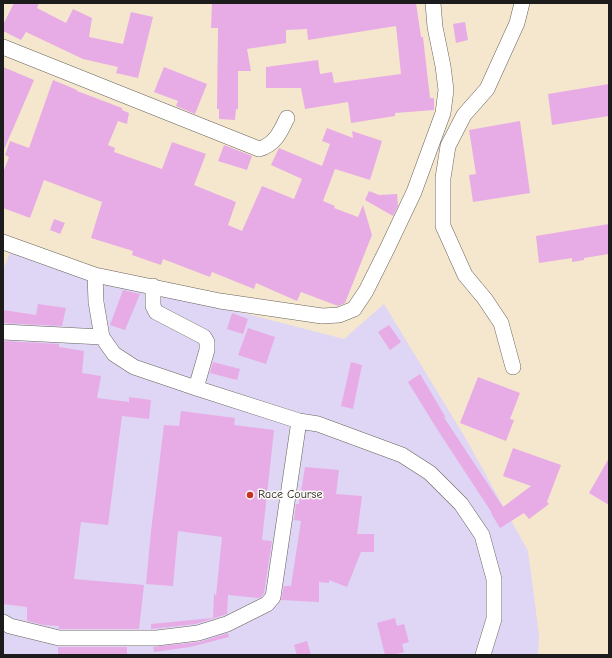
<!DOCTYPE html>
<html>
<head>
<meta charset="utf-8">
<style>
  body { margin:0 }
  #map { position:relative; width:612px; height:658px; overflow:hidden; background:#f5e6ce; font-family:"Comic Neue",sans-serif }
  canvas { display:block }
  .frame { position:absolute; inset:0; border:4px solid #1c1c1c; pointer-events:none }
</style>
</head>
<body>
<div id="map">
<canvas width="612" height="658"></canvas>
<div class="frame"></div>
</div>
<script>
const ctx = document.querySelector('canvas').getContext('2d');
ctx.lineJoin = 'round';
function fillPath(path, color) {
  ctx.fillStyle = color;
  ctx.fill(path, 'evenodd');
}
function strokePath(path, color, width, dash) {
  ctx.strokeStyle = color;
  ctx.lineWidth = width;
  ctx.lineCap = dash ? 'butt' : 'round';
  ctx.setLineDash(dash || []);
  ctx.stroke(path);
}
function drawText(font, color, halo, rows, align = 'center') {
  ctx.font = font + ' "Comic Neue",sans-serif';
  ctx.lineWidth = 3;
  ctx.setLineDash([]);
  ctx.textBaseline = 'middle';
  ctx.strokeStyle = halo;
  ctx.fillStyle = color;
  for (const [text, x, y, turn = 0] of rows) {
    ctx.save();
    ctx.translate(x, y);
    ctx.rotate((+turn || 0) * Math.PI / 180);
    ctx.textAlign = isNaN(turn) ? turn : align;
    if (halo) ctx.strokeText(text, 0, 0);
    ctx.fillText(text, 0, 0);
    ctx.restore();
  }
}
fillPath(new Path2D(`
  M10,253l334,86 40,-35 82,135 62,112 11,84 -1,20h-535v-385z`), '#dfd5f5');
fillPath(new Path2D(`
  M14,3h25l-2,5 29,15 7,-14 19,9 -3,19 34,7 8,-32 22,5 -15,61 -22,-5 2,-6 -35,-8 -57,-27 -5,8 -18,-9v-6z
  M212,3h204l5,34h2l7,61h4v12l-39,3v3l-44,7 -3,-21 -43,7 -4,-21h-35v-21l52,-7 2,14 12,-2 2,11 67,-9 -5,-48 -88,14 -1,-11 -21,1v13l-39,6 4,22h-13v38h-2l-1,11 -16,-1v-10h-2l1,-81h-7z
  M465,22l3,18 -12,3 -3,-19z
  M3,67l31,13 -31,72z
  M164,67l43,17 -12,30 -19,-8 2,-5 -24,-9z
  M53,80l24,10v1l45,17v2l7,3 -2,11 -9,-3 -10,24 7,3 -1,4 48,17 10,-27 34,12 -12,31 42,17 -8,23 14,6 20,-45 32,13 8,-20 -31,-14 8,-17 43,18 8,-22 -8,-3 5,-13 26,10 -1,-7 30,10 -12,39 -35,-11 -12,32 12,5 -1,2 24,9 5,-12 9,30 -27,68 -7,3 -37,-14 -4,9 -41,-18 -2,6 -42,-17 -2,5 -47,-18 -2,6 -29,-10 1,-4 -42,-13 11,-36 -58,-22 -14,38 -27,-10v-35l6,-16 -4,-2 5,-14 19,7z
  M609,84v32l-57,9 -4,-31z
  M520,121l10,72 -57,9 -4,-27 7,-1 -7,-44z
  M224,145l28,11 -5,14 -29,-9z
  M369,191l10,4 18,-1 1,12 -5,10 -28,-16z
  M54,219l11,4 -5,11 -10,-4z
  M609,224v30l-25,4v2l-12,2v-4l-33,5 -3,-27z
  M123,290l17,4 -15,36 -15,-5z
  M38,304l28,4 -4,18 -59,-3v-13l33,5z
  M232,313l16,6 -5,15 -16,-5z
  M389,325l12,17 -11,8 -12,-18z
  M248,328l27,9 -9,27 -28,-9z
  M3,341l56,3v3l25,4 -2,22 19,3 -4,22 32,4v-5l22,3 -2,19 -27,-3 -14,109 -27,-3 -7,57 70,6 -5,44h-80v-3l-15,-1 -17,-4v-14l-24,-3z
  M213,362l27,7 -3,11 -27,-7z
  M351,362l11,3 -9,44 -12,-3z
  M420,374l26,44 -3,-2 60,91 28,-21 -28,-10 10,-28 48,17 -14,37 2,2 -20,15 -5,-6 -24,15 -9,-15h1l-55,-84 -29,-47z
  M478,377l42,16 -10,26 4,1 -8,21 -46,-18z
  M181,411l54,7 -1,7 40,5 -12,110 10,1 -8,52 -3,4 -2,1 -31,-3 -1,19 -3,1 -28,9 -45,5v-5l62,-6 1,-24h1l1,2 6,-59 -44,-6 -5,55 -27,-2 5,-53 13,-106 15,1z
  M609,458v47l-20,-12z
  M305,467l34,3 -3,24 26,2 -5,38h17v18h-13l-14,35 -18,-7v3l-10,-1v20l-38,-2 3,-14h7l10,-65 -7,-1 2,-16h3z
  M395,618l2,8 7,-2 5,18 -7,2 2,8 -12,3h-7l-8,-32z
  M228,633l1,4 -39,10 -36,5 -1,-5 46,-5z
  M307,641l4,14h-14l-3,-10z
  M58,647h69v8h-69z`), '#e7ace5');
const minor = new Path2D(`
  M3,47l256,102c16,-4 22,-18 28,-31
  M3,242l92,33 125,26 102,15 17,-1 15,-6 12,-18 21,-42 27,-57 29,-79 3,-23 -3,-24 -8,-39 -2,-24
  M95,275l1,27 6,35 12,17 20,13 62,21 103,33 19,3 84,31 28,18 31,31 21,31 12,44v40l-11,36
  M153,286v20l3,6 48,25 3,5v8l-11,38
  M3,332l99,5
  M513,367l-12,-44 -16,-24 -20,-24 -22,-49v-48l5,-32 16,-31 23,-26 30,-66 5,-20
  M3,622l7,4 49,12h98l41,-5 29,-9 40,-20 6,-7 26,-176`);
strokePath(minor, '#68635a', 16);
strokePath(minor, '#fff', 15);
for (const [x, y, r, color] of [
  [250,495,4,"#c8321e"]
]) {
  const dot = new Path2D();
  dot.arc(x, y, r, 0, 2 * Math.PI);
  ctx.fillStyle = color;
  ctx.fill(dot);
  strokePath(dot, '#fdfcf7', 1.5);
}
drawText('12px', '#1c1c1c', '#fdfcf7', [
  ["Race Course",258,495]
], 'left');
</script>
</body>
</html>
